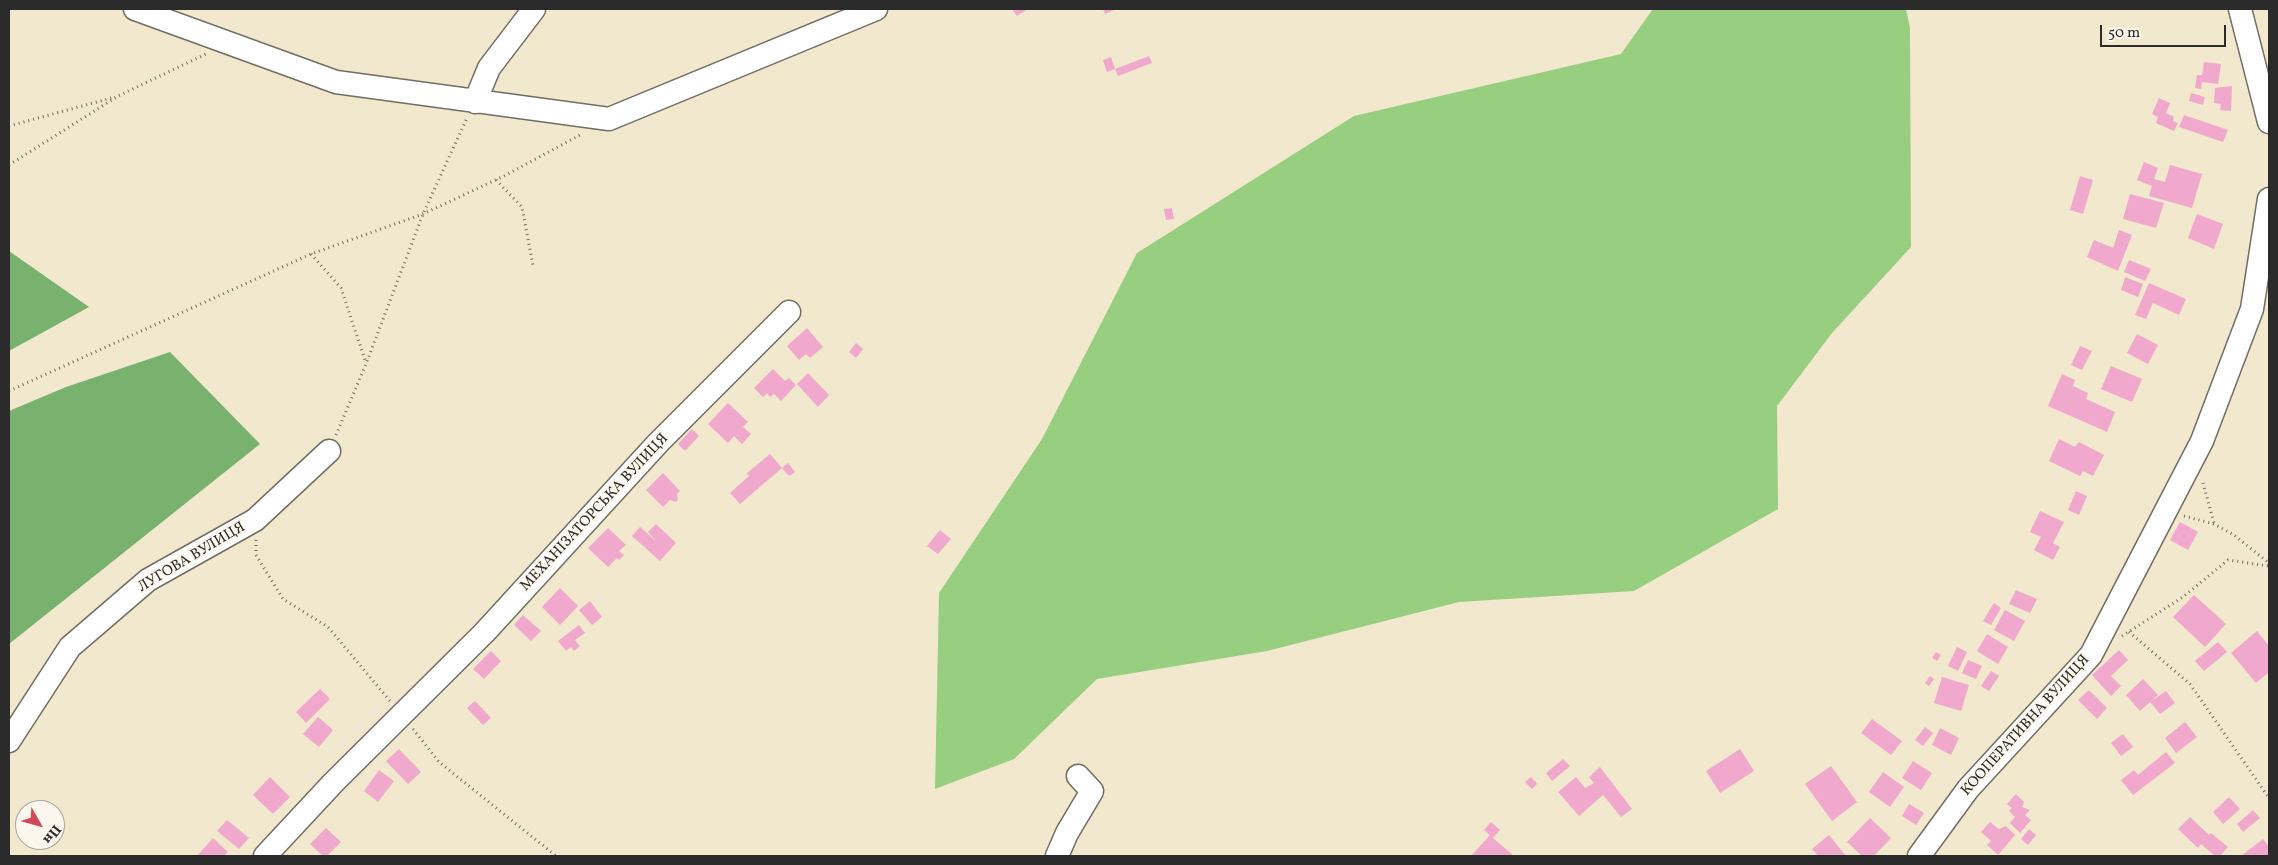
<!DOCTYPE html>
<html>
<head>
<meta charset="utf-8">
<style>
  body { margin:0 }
  #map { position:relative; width:2278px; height:865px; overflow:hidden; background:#f1e8cd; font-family:Vollkorn,serif }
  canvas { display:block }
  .frame { position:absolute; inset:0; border:10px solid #2b2b2b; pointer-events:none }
  .north { position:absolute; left:15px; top:800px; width:50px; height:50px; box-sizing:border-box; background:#fbf7ec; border:1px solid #a8a59f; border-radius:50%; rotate:128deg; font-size:14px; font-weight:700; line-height:20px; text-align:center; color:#2b2b2b }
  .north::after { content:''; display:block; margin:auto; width:18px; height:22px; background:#d1495b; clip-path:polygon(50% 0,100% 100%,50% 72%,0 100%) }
  .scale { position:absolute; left:2100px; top:25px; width:126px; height:22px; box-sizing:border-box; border:2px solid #2b2b2b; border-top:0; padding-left:6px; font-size:15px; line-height:18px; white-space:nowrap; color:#2b2b2b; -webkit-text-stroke:4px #fbf7ec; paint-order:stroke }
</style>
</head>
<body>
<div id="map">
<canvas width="2278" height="865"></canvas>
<div class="frame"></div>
<div class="north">Пн</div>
<div class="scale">50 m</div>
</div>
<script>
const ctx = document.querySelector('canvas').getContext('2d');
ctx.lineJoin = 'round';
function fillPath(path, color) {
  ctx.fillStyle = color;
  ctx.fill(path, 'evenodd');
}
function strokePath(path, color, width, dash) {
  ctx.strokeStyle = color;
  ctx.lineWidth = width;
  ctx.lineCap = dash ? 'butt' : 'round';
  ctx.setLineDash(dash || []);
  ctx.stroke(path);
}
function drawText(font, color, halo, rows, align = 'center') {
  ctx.font = font + ' Vollkorn,serif';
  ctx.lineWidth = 4;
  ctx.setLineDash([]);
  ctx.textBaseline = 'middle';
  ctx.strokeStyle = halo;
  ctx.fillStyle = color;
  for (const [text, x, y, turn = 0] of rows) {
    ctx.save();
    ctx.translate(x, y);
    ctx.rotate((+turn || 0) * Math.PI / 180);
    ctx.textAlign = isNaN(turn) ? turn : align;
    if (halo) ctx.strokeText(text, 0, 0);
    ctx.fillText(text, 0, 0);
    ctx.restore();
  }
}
fillPath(new Path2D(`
  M1653,9h253l4,19 1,219 -79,86 -55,73 1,103 -144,82 -175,11 -192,49 -170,28 -83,80 -79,30 4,-196 103,-154 95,-186 217,-137 267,-62z`), '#97ce80');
fillPath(new Path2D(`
  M9,251l80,56 -80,44z
  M170,352l90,92 -251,200v-233l57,-24z`), '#79b16e');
fillPath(new Path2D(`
  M1012,9h16l-11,7z
  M1103,9h13l-11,5z
  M1149,56l3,7 -34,13 -3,-7z
  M1111,57l4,12 -8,3 -4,-12z
  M2204,62l17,2 -3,20 -16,-2 -1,7 -6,-1 2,-13h5z
  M2232,86l-1,25 -11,-1 1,-6 -7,-1 1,-15z
  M2191,93l14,4 -2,8 -14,-4z
  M2159,98l11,5 -4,10 8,4 -1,4 5,2 -4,8 -18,-8 2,-6 -6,-3z
  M2184,115l44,15 -5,12 -44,-15z
  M2144,162l14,6 -4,11 11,3 5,-17 32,9 -10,34 -43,-12 3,-10 -15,-6z
  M2080,176l13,4 -10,34 -13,-4z
  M2130,194l34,9 -8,25 -33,-9z
  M1172,208l2,11 -8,1 -2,-11z
  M2197,214l26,10 -9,25 -26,-11z
  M2119,230l13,5 -14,36 -31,-14 7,-17 19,8z
  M2129,260l22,9 -6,12 -21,-9z
  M2125,277l18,7 -5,13 -17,-7z
  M2149,283l37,16 -7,16 -26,-12 -7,16 -11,-4z
  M807,328l16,19 -13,11 -4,-4 -7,6 -12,-14z
  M2137,334l21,11 -10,19 -21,-11z
  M856,343l7,6 -7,9 -7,-6z
  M2080,346l12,5 -10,19 -11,-5z
  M2111,366l31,13 -10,23 -31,-13z
  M773,369l12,12 4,-3 7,7 -15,16 -7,-7 -4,3 -3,-4 -4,4 -9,-9z
  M808,373l21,22 -11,12 -21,-23z
  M2062,374l13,6 -2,6 15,7 -2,6 29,13 -8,20 -59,-26z
  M728,403l20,19 -5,5 8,7 -9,10 -8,-8 -6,7 -20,-19z
  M692,429l7,7 -14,15 -7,-7z
  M2059,439l16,8 4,-5 25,13 -11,21 -10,-5 -3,5 -31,-15z
  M770,454l12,14 6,-5 7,9 -6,4 -7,-8 -42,36 -10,-11 19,-17 -2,-3z
  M663,473l17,18 -3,3 1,5 -2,3 -6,-2 -7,7 -17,-17z
  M2076,491l11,5 -8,19 -11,-5z
  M2040,511l24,11 -11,21 7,4 -7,13 -19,-10 7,-13 -11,-5z
  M2180,522l18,10 -10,18 -18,-10z
  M656,524l20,19 -16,18 -28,-25 8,-9 16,14 -8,-9z
  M608,528l18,17 -7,6 5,4 -5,5 -2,-2 -9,9 -20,-19z
  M940,530l11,9 -13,15 -11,-8z
  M560,588l18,18 -18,19 -18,-18z
  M2016,590l21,9 -7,14 -21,-9z
  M2194,595l32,29 -21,23 -32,-30z
  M590,601l12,16 -10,8 -13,-15z
  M1994,603l7,5 -10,17 -8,-4z
  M2005,610l20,11 -11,20 -20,-11z
  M523,615l18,16 -10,10 -17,-16z
  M579,625l6,8 -10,7 5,6 -6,5 -3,-4 -5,4 -8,-10z
  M2257,631l12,15v26l-13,11 -25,-30z
  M1987,634l21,13 -10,17 -21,-13z
  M2218,642l9,10 -23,19 -9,-10z
  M1957,647l10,5 -9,19 -10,-5z
  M2119,650l9,10 -17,16 10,10 -10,10 -19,-21z
  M491,651l10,10 -17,18 -11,-10z
  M1936,652l5,3 -4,6 -5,-3z
  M1968,660l14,6 -6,13 -14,-6z
  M1991,671l8,5 -10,15 -8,-5z
  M1930,676l4,3 -5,7 -4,-3z
  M1942,677l27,8 -8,26 -27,-8z
  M2143,679l15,16 -18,16 -14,-16z
  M320,689l10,10 -24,24 -10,-11z
  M2089,690l18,18 -10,11 -19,-19z
  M2166,691l9,12 -15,11 -10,-12z
  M475,701l16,17 -8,7 -16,-17z
  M318,717l15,13 -14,17 -16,-13z
  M1872,719l30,22 -11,14 -30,-22z
  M2185,722l12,15 -21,16 -11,-15z
  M1925,727l8,6 -10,13 -8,-6z
  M1940,728l19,10 -8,17 -19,-10z
  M2123,734l10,13 -12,9 -10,-13z
  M399,749l22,23 -13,12 -22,-23z
  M1740,749l14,22 -34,22 -14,-22z
  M2166,752l9,11 -42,32 -12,-15 13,-10 4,5z
  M1563,759l7,7 -18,15 -6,-8z
  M1913,761l19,12 -11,17 -19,-12z
  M1831,766l26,36 -25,19 -27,-37z
  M1600,767l32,42 -11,8 -18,-22 -24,21 -21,-24 18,-15 9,11 9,-5 -5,-6z
  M379,770l15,11 -16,21 -14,-11z
  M1883,772l21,15 -14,20 -21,-15z
  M270,777l20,20 -17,17 -20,-19z
  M1531,777l6,7 -5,5 -7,-7z
  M2016,794l8,8 -2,5 8,3 -5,5 6,5 -11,13 -10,-10 5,-6 -6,-6 3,-3 -5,-4z
  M2229,797l11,12 -17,15 -10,-12z
  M1909,804l15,9 -8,12 -14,-9z
  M2253,810l7,8 -17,14 -6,-8z
  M2190,817l19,18 2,-2 17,14 -8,9h-5l-14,-12 -3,4 -20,-19z
  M1870,818l21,20 -17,18h-12l-15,-14z
  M227,820l22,18 -10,11 -22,-18z
  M1491,822l9,8 -7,8 21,18h-43l19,-21 -6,-5z
  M1990,822l9,7 7,-3 9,9 -17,20 -11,-10 4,-4 -10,-9z
  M326,828l15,14 -14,14h-4l-13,-12z
  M2029,829l7,6 -8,10 -7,-6z
  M1829,835l17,21h-28l-6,-7z
  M213,838l15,14 -4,4h-27z
  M2263,839l6,8v9h-28z`), '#f0a9cc');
const minor = new Path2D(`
  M135,9l201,73 273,37 267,-110
  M2240,9l29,113
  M475,102l14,-34 45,-59
  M9,741l61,-94 78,-67 107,-60 74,-69
  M265,856l68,-73 152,-151 173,-189 131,-131
  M1057,856l10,-23 25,-42 -14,-15
  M1919,856l49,-67 123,-134 111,-214 50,-132 17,-110`);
strokePath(minor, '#706d64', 25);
strokePath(new Path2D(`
  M9,126l106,-29
  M9,165l109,-69 88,-42
  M496,180l26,27 11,59
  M311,254l30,34 25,75
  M9,391l302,-137 112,-40 81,-38 76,-41
  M336,435l30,-71 57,-150 44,-96
  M2203,483l11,40
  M2184,516l30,8 20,11 35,28
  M256,540v15l27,44 45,28 62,74
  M2129,632l61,52 79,114
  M2122,636l61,-39 45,-37 41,6
  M413,729l26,33 117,94`), '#706d64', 3, [1, 4]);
strokePath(minor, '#fff', 22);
drawText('15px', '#2b2b2b', '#fbf7ec', [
  ["МЕХАНІЗАТОРСЬКА ВУЛИЦЯ",595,513,-47],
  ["ЛУГОВА ВУЛИЦЯ",192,558,-31],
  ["КООПЕРАТИВНА ВУЛИЦЯ",2026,726,-48]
]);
</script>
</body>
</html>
